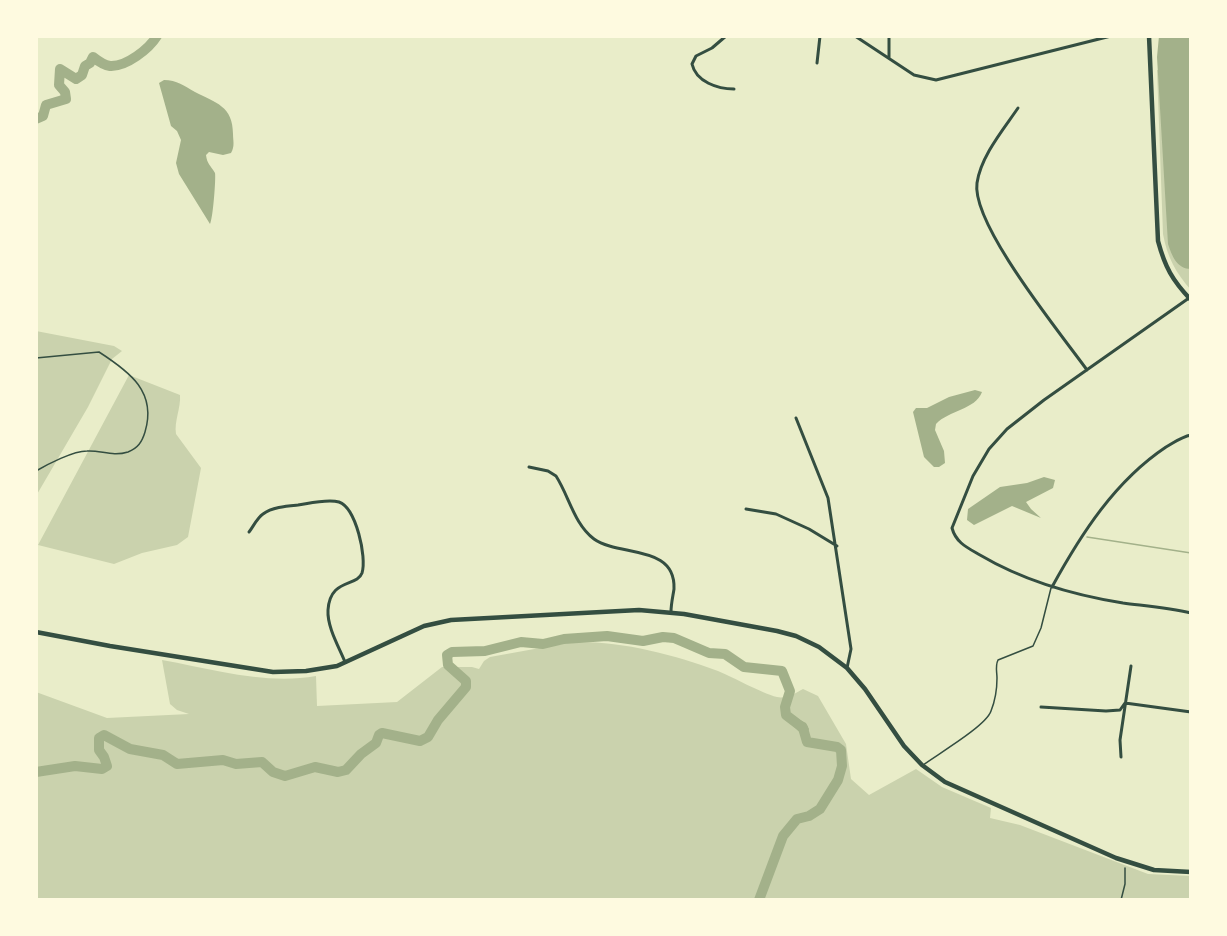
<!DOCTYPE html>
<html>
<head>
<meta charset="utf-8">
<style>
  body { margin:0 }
  #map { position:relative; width:1227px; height:936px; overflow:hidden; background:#e9edc9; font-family:Arial,sans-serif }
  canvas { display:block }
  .frame { position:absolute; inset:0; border:38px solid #fefae0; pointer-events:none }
</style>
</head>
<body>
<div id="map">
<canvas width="1227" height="936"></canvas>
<div class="frame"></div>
</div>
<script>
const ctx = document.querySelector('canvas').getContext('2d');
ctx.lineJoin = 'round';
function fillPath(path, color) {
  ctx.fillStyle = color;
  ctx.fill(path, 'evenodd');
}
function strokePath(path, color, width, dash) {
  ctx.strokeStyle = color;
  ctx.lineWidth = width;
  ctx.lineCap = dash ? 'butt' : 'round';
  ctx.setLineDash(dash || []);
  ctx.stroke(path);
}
fillPath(new Path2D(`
  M1157,70l34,7v213c-15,-17 -24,-33 -28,-56z
  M36,331l78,15 8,5 -10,8 -24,48 -52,89z
  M129,375l51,20c1,13 -6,26 -4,39l25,34 -13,69 -11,8 -35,8 -28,11 -76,-19z
  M573,642c49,-1 99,12 145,29 17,7 43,22 59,26 9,2 19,-4 26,-8l15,7 28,48 5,35 18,16 47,-26 26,18 49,21 -1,10 30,7 128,49 43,2v24h-1155v-208l71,26 82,-4 -12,-4 -7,-6 -8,-44c50,9 103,25 154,16l1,30 80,-4 45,-35h30l7,2 5,-8 6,-4z`), '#cad2ad');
fillPath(new Path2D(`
  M1159,36h32v233c-14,0 -19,-13 -23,-25l-11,-187z
  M164,80c13,0 20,6 31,12 21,11 38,14 38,42 0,7 2,12 -2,19l-8,2 -14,-3 -3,3c1,9 5,11 9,18 1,5 -2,46 -5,51l-31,-50 -3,-11 5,-23 -4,-9 -6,-5 -12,-43z
  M975,390l7,2c-7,18 -33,18 -46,32l-1,6 9,21 1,12 -6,4h-5l-10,-10 -11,-45 3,-4h11l22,-11z
  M1044,477l11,3 -2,8 -27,14 5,7 10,9 -29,-12 -38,19 -7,-5 1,-11 32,-22 27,-4z
  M784,712l22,11 3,6 -4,9 -19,-20z`), '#a3b18a');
strokePath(new Path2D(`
  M1087,537l104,16`), '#a3b18a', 1.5);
strokePath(new Path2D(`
  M36,119l7,-3 3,-11 20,-6 -1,-7 -6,-7 1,-16 16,10 6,-4 3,-9 5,-3 3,-6c5,4 10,8 17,9 16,1 39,-17 47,-30
  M36,772l39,-6 27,3 5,-3 -3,-9 -5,-7v-12l5,-3 26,14 33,6 14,9 46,-4 13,4 26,-2 11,10 12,4 30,-9 23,5 8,-2 15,-16 15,-11 3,-8 3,-2 38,8 8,-4 10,-17 28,-33v-6l-18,-16 -1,-10 5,-3 33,-1 36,-9 22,2 21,-5 43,-3 36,5 20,-4 11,1 35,15 16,1 19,13 38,4 8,20 -5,16 1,8 17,13 4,14 30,5 4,3 1,16 -4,14 -18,29 -11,7 -12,3 -14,17 -24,64`), '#a3b18a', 10);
strokePath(new Path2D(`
  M36,358l63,-6c31,20 58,40 46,80 -3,10 -7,16 -17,20 -16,5 -27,-2 -41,-1 -14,0 -39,13 -51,20
  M1121,900l4,-16v-16`), '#344e41', 1.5);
strokePath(new Path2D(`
  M923,765c15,-11 63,-39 68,-54 4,-10 6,-23 6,-33 0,-6 -2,-12 1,-18l35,-14 8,-18 10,-40`), '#344e41', 1.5);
strokePath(new Path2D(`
  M726,36l-14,12 -16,8 -4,8c4,18 26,25 42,25
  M855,36l59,39 22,5 175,-44
  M889,58v-22
  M817,63l3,-27
  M1018,108c-15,22 -37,48 -41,75 -6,41 84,151 110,187
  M1189,298l-145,102 -37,29 -18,20 -16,27 -21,52c4,15 16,20 28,27 44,26 93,40 143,48 23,3 46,5 68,10
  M796,418l32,80 23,151 -4,19
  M529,467l19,4 8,5c13,20 18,48 38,63 25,18 82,5 80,50 -1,7 -3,15 -3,23
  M746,509l30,5 33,15 28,17
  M249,532c4,-5 8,-14 14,-18 9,-7 24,-8 35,-9 13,-2 29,-6 41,-3 17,6 28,55 23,71 -5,14 -32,5 -34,37 -1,17 11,37 17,52
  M1052,587c29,-53 63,-106 114,-140 9,-5 15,-10 25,-12
  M1041,707l65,4 14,-1 5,-7 66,9
  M1121,757l-1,-17 11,-74`), '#344e41', 3);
strokePath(new Path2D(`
  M1149,36l9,205c7,26 14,39 33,59`), '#344e41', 4.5);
strokePath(new Path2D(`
  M36,632l74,14 163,26 33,-1 31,-5 87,-40 27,-6 188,-10 45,4 93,17 19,5 23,11 28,21 18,21 39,57 18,19 23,17 171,76 38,12 37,2`), '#344e41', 4.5);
</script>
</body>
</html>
